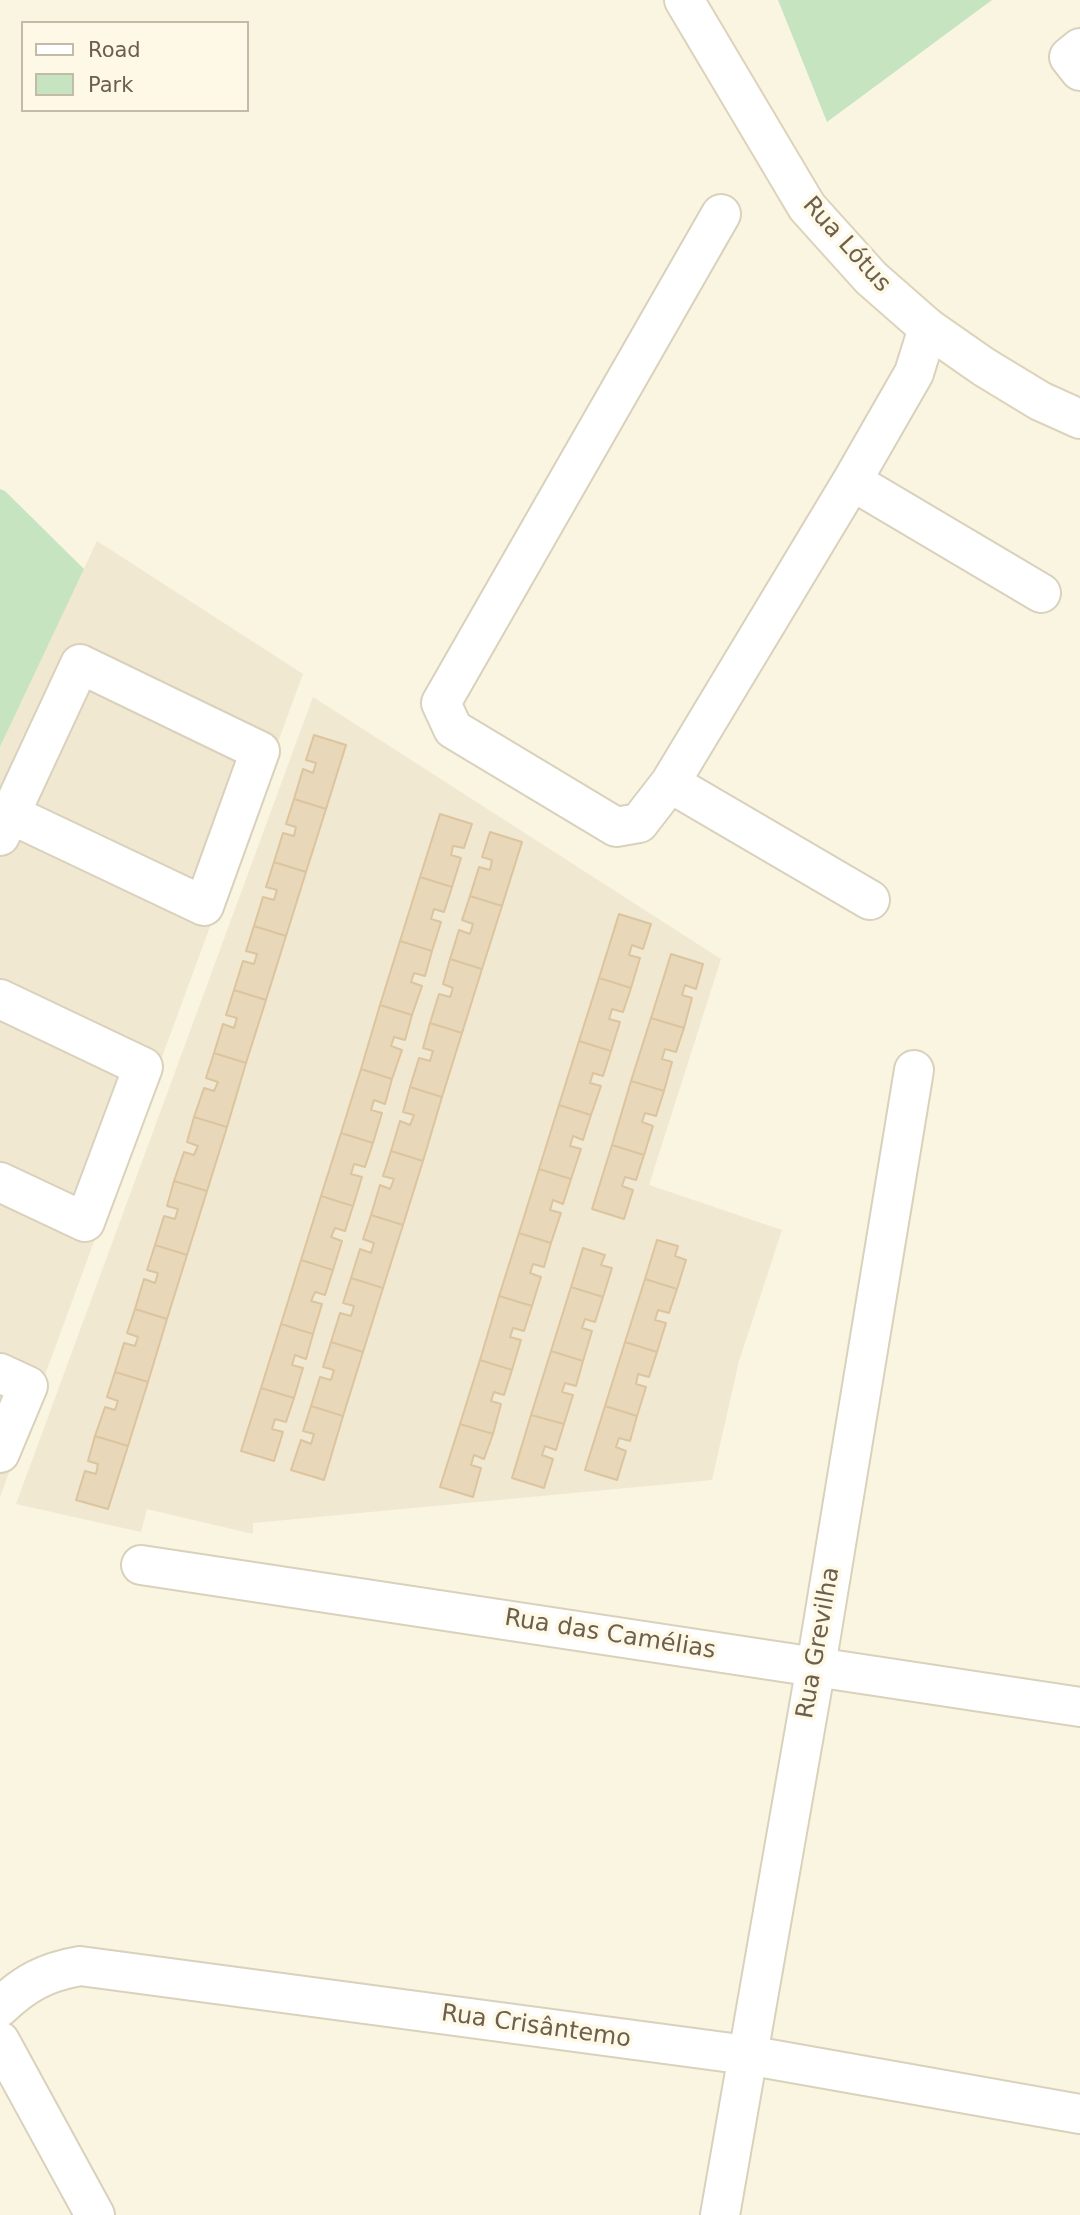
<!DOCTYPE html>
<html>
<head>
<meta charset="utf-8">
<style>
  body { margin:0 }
  #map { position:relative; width:1080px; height:2215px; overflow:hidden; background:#f9f5e1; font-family:"DejaVu Sans",sans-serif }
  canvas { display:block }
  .legend { position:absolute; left:21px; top:21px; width:228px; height:91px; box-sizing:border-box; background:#fdf9e6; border:2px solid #c3bba8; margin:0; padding:9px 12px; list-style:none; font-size:21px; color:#6d5f4b }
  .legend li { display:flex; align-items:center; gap:14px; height:35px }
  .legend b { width:35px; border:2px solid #c3bba8 }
</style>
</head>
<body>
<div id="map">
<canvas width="1080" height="2215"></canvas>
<ul class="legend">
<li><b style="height:9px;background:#fff"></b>Road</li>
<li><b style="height:19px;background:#c7e4c1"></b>Park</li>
</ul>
</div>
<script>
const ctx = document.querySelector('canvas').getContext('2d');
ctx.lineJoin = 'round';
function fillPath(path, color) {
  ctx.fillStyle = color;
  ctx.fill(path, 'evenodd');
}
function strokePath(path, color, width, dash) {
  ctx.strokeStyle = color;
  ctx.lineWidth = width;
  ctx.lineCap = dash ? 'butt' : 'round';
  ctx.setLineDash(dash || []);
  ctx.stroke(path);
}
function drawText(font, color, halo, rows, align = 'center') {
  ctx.font = font + ' "DejaVu Sans",sans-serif';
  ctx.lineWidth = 7;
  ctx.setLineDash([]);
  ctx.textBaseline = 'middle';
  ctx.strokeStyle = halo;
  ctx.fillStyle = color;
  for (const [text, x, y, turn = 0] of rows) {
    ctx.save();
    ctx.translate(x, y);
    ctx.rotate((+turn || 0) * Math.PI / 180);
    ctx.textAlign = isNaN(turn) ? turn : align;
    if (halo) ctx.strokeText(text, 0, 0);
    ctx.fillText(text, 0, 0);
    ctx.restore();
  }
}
fillPath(new Path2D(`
  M97,541l206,133 -303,823v-750z
  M313,697l408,262 -72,226 133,45 -43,131 -27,119 -459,43v11l-106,-25 -6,23 -125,-28z`), '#f0e8d0');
fillPath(new Path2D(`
  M778,0h214l-165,122z
  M0,489l5,2 79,78 -84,178z`), '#c7e4c1');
const building = new Path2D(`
  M314,735l32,10 -20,64 -32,-10 9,-30 10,4 3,-10 -10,-3z
  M294,799l32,10 -20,63 -32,-10 9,-29 11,3 2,-9 -10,-3z
  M440,814l32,10 -8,24 -11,-2 -2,9 10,3 -9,29 -32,-10z
  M490,832l32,10 -20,64 -32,-10 9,-29 11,3 2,-10 -10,-3z
  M274,862l32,10 -20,64 -32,-10 9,-29 11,3 3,-10 -11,-3z
  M420,877l32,10 -8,25 -10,-3 -3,10 10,3 -9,29 -32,-10z
  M470,896l32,10 -20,63 -32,-10 9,-29 11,4 3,-10 -11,-4z
  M619,914l32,10 -8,25 -11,-4 -3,10 11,3 -9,30 -32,-10z
  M254,926l32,10 -20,64 -32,-10 9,-29 11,3 3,-10 -11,-3z
  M400,941l32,10 -7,25 -11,-3 -3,9 11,4 -10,29 -32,-10z
  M671,954l32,10 -7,25 -11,-4 -3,10 10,3 -8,30 -33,-10z
  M450,959l32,10 -20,64 -32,-10 9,-29 11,3 3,-9 -10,-4z
  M599,978l32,10 -8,24 -11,-3 -3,10 11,3 -9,29 -32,-10z
  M234,990l32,10 -20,63 -32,-10 9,-29 11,4 3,-10 -11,-3z
  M380,1005l32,10 -7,25 -11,-3 -3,9 11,4 -10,29 -31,-10z
  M651,1018l33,10 -8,24 -11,-3 -3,10 10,3 -8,29 -33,-10z
  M430,1023l32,10 -20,64 -32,-10 9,-29 11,3 3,-10 -10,-3z
  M579,1041l32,10 -8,25 -10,-3 -3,10 11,3 -10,29 -32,-10z
  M214,1053l32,10 -19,64 -33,-10 10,-29 10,3 4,-9 -12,-4z
  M361,1069l31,10 -7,25 -11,-4 -3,10 11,3 -9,30 -32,-10z
  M631,1081l33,10 -8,25 -11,-3 -3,9 11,4 -9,29 -32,-10z
  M410,1087l32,10 -19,64 -32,-10 9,-30 10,4 4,-10 -11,-3z
  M559,1105l32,10 -8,25 -10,-4 -3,10 11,3 -10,30 -32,-10z
  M194,1117l33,10 -20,64 -33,-10 10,-29 10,3 4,-9 -11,-4z
  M341,1133l32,10 -8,24 -11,-3 -3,10 11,3 -9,29 -32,-10z
  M612,1145l32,10 -8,25 -11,-3 -3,9 11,4 -9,29 -32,-10z
  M391,1151l32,10 -20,64 -32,-10 9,-30 10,4 4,-10 -11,-3z
  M539,1169l32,10 -8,25 -10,-4 -3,10 11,3 -10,30 -32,-10z
  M174,1181l33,10 -20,64 -32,-10 9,-29 11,3 3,-10 -11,-3z
  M321,1196l32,10 -8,25 -10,-3 -4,9 11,4 -9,29 -32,-10z
  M371,1215l32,10 -20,63 -32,-10 9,-29 11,4 3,-10 -11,-4z
  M519,1233l32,10 -7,24 -11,-3 -3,9 11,4 -9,29 -33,-10z
  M657,1240l21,6 -3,10 11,4 -9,29 -32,-10z
  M155,1245l32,10 -20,64 -32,-10 9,-30 11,4 3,-10 -11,-3z
  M583,1248l22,7 -4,10 11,3 -9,29 -32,-10z
  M301,1260l32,10 -8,25 -10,-3 -4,9 11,3 -9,30 -32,-10z
  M351,1278l32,10 -20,64 -32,-10 9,-29 11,3 3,-10 -11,-3z
  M645,1279l32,10 -8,24 -11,-3 -3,10 11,3 -9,29 -32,-10z
  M571,1287l32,10 -8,25 -10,-3 -3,9 10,3 -9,30 -32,-10z
  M499,1296l33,10 -8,25 -11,-3 -3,9 11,3 -9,30 -32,-10z
  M135,1309l32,10 -19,63 -33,-10 9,-29 11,3 3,-9 -11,-4z
  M281,1324l32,10 -7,25 -11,-4 -3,10 11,3 -9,30 -33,-10z
  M331,1342l32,10 -20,64 -32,-10 9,-29 11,3 3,-10 -11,-3z
  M625,1342l32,10 -8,25 -11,-3 -2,10 10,3 -9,29 -32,-10z
  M551,1351l32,10 -7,25 -11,-3 -3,9 11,3 -9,29 -33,-9z
  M480,1360l32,10 -8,25 -10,-3 -3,9 10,3 -8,30 -33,-10z
  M115,1372l33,10 -20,64 -33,-10 10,-29 10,3 3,-9 -11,-4z
  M261,1388l33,10 -8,24 -11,-3 -3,10 11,3 -9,29 -33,-10z
  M311,1406l32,10 -19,64 -33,-10 10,-30 10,4 3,-10 -11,-3z
  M605,1406l32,10 -7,25 -11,-3 -3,9 10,4 -9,29 -32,-10z
  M531,1415l33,9 -8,26 -11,-4 -3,9 11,4 -9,29 -32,-10z
  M460,1424l33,10 -9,25 -10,-4 -3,10 10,3 -8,29 -33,-10z
  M95,1436l33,10 -20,63 -32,-9 9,-29 11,3 2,-10 -10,-3z`);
fillPath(building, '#e8d8b9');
strokePath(building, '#dcc49e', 2);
const street = new Path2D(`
  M1080,48l-11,9 11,14
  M721,214l-280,489 12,26 163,98 23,-4 31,-40 182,-302 62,-108 14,-45
  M852,481l189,112
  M670,783l200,117
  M0,836l80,-172 180,87 -56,155 -194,-92
  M0,999l143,68 -58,155 -85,-40
  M0,1373l28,13 -28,67
  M141,1565l939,142
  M0,2007c25,-24 46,-35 80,-41l667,89 333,59
  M0,2041l95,174
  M720,2215l96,-549 98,-596`);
const secondary = new Path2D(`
  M684,0l123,207 64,71 57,50 56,39 56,34 40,18`);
strokePath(street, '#d9d1bc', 42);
strokePath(secondary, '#ddd3ba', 42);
strokePath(street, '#fff', 38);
strokePath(secondary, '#fff', 38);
drawText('24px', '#6d5f4b', '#fdf9e6', [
  ["Rua Lótus",846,245,48],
  ["Rua das Camélias",610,1635,9],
  ["Rua Grevilha",819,1643,-80],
  ["Rua Crisântemo",536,2027,8]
]);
</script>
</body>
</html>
